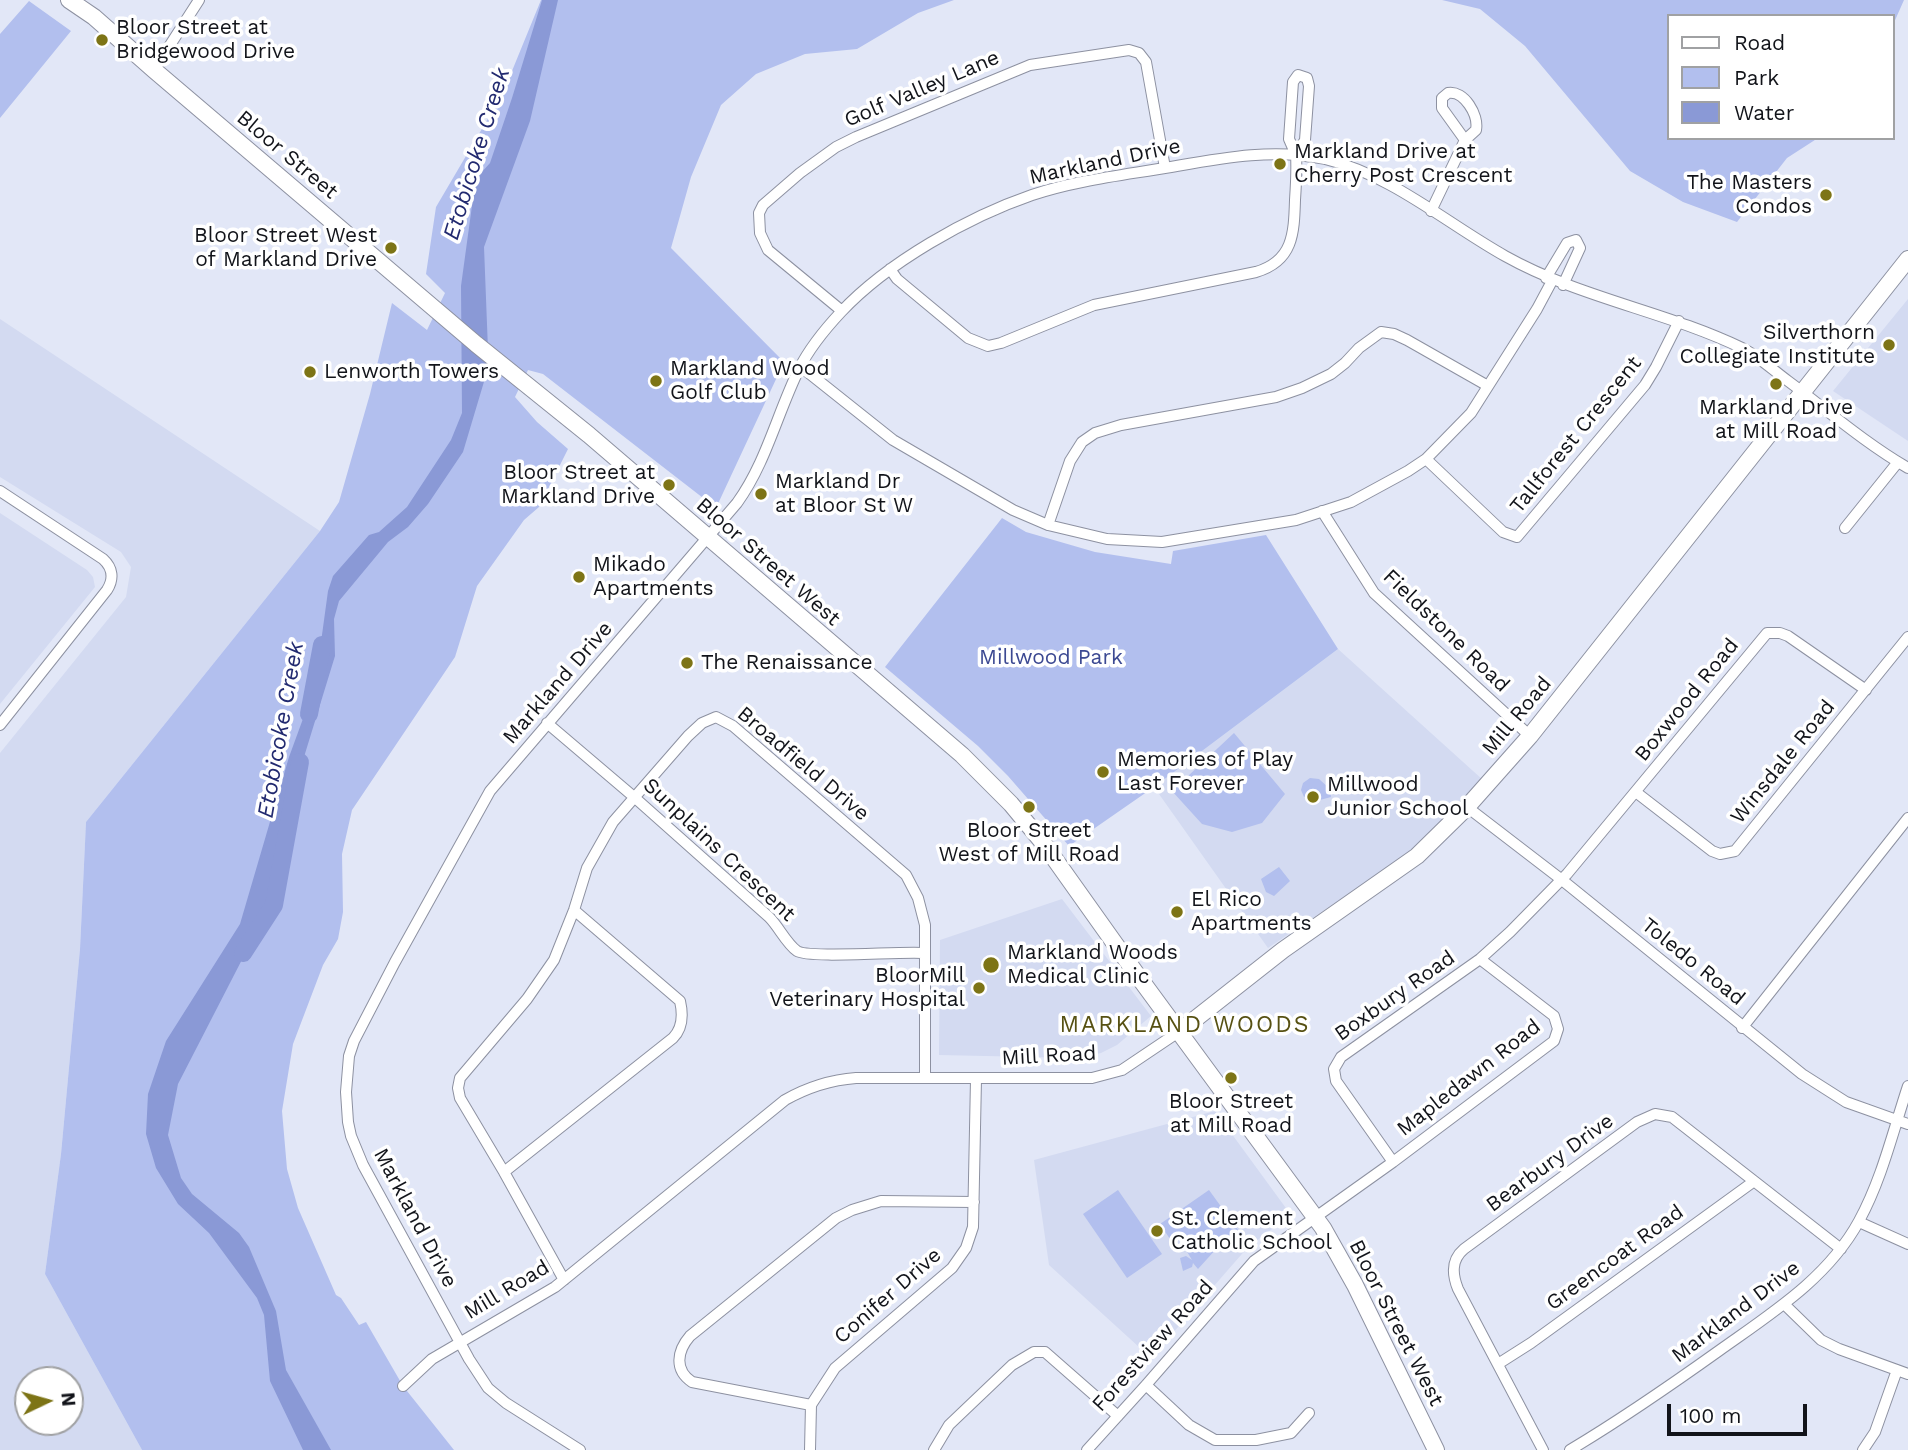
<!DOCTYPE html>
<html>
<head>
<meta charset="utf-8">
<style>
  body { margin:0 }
  #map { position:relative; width:1908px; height:1450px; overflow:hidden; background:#e2e7f7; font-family:"Work Sans",sans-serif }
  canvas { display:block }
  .legend { position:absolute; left:1667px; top:14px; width:228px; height:126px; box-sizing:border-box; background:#fff; border:2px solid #a0a1a3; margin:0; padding:9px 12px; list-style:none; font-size:21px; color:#12141a }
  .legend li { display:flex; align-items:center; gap:14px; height:35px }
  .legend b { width:35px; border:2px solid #a0a1a3 }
  .north { position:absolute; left:14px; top:1366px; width:70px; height:70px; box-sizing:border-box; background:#fff; border:2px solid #a0a1a3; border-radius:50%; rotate:85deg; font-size:19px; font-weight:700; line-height:28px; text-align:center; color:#12141a }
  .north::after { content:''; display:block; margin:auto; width:24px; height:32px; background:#7d7416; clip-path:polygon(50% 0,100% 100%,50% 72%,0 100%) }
  .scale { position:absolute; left:1667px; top:1404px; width:140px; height:32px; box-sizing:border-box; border:4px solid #12141a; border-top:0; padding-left:9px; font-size:21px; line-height:24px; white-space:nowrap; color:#12141a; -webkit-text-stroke:5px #fff; paint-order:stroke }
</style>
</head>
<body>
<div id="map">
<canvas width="1908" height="1450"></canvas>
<ul class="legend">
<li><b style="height:9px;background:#fff"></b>Road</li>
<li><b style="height:19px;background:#b2bfee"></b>Park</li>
<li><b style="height:19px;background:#8a99d6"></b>Water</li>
</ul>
<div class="north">N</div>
<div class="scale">100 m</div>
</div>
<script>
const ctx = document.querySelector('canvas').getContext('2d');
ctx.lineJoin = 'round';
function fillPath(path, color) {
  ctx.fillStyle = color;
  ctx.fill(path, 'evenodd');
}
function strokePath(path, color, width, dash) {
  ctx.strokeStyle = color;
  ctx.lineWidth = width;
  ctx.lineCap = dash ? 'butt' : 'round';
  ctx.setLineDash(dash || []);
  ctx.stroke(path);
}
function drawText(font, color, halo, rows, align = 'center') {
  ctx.font = font + ' "Work Sans",sans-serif';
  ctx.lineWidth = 7;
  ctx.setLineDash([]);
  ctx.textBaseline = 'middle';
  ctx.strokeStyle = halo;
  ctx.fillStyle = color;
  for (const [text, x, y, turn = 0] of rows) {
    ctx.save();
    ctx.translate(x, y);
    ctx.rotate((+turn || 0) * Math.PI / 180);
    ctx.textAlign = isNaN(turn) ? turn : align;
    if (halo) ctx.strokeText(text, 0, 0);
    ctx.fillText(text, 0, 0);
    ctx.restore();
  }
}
fillPath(new Path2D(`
  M1908,299v142l-75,-50z
  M0,319l320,212 -234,291 -6,127 -19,205 -16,120 97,176h-142v-697l126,-156 5,-30 -10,-15 -121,-75zM28,1380h42v42h-42z
  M0,513l87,57 6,7 2,10 -95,117z
  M1338,649l145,131 -68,69 -147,99 -114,-161z
  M1062,899l89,117 -34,29 -16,8 -22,5 -140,-3 1,-115z
  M1215,1111l76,104 -43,32 -97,111 -102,-93 -15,-105z`), '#d3daf1');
fillPath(new Path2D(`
  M541,0h413l-36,13 -61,36 -52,5 -49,20 -35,31 -30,72 -20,71 113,114 -68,146 -173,-134 -15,-4 -13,27 22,25 31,27 -29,58 -15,13 -47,66 -22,71 -103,153 -10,44 1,58 -5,27 -15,26 -30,79 -11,67 5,58 11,39 38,87 5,3 18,27 7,-3 37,64 51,64h-312l-97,-176 16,-120 19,-205 6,-127 234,-291 19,-29 31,-108 22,-91 35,27 18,-37 -19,-19 10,-67 67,-114z
  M1442,0h462l-12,27v-11h-224v122h150l-31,20 -50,64 -54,-20 -53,-31 -105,-125 -45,-37z
  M29,1l42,30 -71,87v-84z
  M1002,518l24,14 69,20 76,12 2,-13 93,-16 72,114 -184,138 -85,59 -61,-70 -30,-30 -93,-79z
  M1234,733l51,61 -23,29 -30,9 -30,-8 -30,-33z
  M1310,778l9,1 11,10 1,8 -11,3 -16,-3 -3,-7 2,-7z
  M1279,867l11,14 -16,15 -8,-4 -5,-13z
  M1118,1190l44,64 -35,24 -44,-64z
  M1209,1190l29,40 -21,18 -19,21 -5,-6 -1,4 -9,4 -3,-13 6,-2 6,4 -15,-25 -7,4 -10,-15z`), '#b2bfee');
fillPath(new Path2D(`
  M542,0h16l-28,121 -46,126 4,103 -2,25 -23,77 -35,52 -20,23 -20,15 -49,59 -5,18 1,37 -43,140 -9,69 -16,46 -89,173 -10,51 13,43 11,16 47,39 10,14 27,64 10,59 45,80h-28l-33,-69 -6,-66 -7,-17 -48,-65 -31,-29 -22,-36 -10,-34 2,-40 18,-53 74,-117 49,-167 26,-71 13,-95 5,-15 36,-41 10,-3 28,-25 44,-67 11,-27 -1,-127 13,-95 7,-18 9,-10 22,-65z`), '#8a99d6');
strokePath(new Path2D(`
  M309,714l13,-69
  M243,953l31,-48 26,-143`), '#8a99d6', 18);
const street = new Path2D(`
  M154,70l45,-70
  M1298,75l9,3 2,8 -4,54 -9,15 -7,-16 4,-57z
  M1431,211l34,-71 -23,-32v-10l6,-5c16,-3 31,22 28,37l-11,10
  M890,269l7,10 71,59 20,8 13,-3 93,-38 162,-33c37,-11 38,-38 39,-72 1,-15 2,-30 1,-45
  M1546,278l21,-35 9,-3 4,8 -17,37
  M842,311l-74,-61 -8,-17 -1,-20 4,-8 37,-32 36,-26 20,-10 174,-72 99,-15 10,3 7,9 19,106
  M800,366l93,74 120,70 35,15 59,14 55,3 134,-22 55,-18 57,-31 18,-12 45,-46 66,-104 15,-28
  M1426,459l77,73 14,5 128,-152 11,-18 23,-46
  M0,491l103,68c10,9 11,20 4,31l-107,135
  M1322,511l52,82 156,143
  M1048,525l22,-64 12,-19 13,-9 26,-8 155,-28 26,-9 29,-14 14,-11 14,-15 22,-16 13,2 13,6 81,46
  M1845,528l53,-66
  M547,723l87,74 135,120c10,10 17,26 28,34 13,8 104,0 127,2
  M1637,793l75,58 8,3 15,-3 173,-214
  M1467,807l95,73 240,194 44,28 62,22
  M1742,1028l166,-210
  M1393,1162l-57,-81 -2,-12 7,-12 139,-98 30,-27 57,-58 200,-241h13l8,3 78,54
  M504,1172l169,-134c10,-10 10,-24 7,-37l-106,-91
  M1859,1222l49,22
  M564,1280l-60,-108 -44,-74 -2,-10 2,-10 67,-79 27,-39 20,-50 13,-42 26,-46 75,-86 14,-13 14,-6 17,9 173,149 12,23 7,27v153
  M1784,1304l37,36 18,9 69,25
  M1498,1364l33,-21 222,-161
  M1146,1385l43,40 26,15h41l35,-7 18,-20
  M403,1386l29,-27 123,-72 230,-187c23,-13 44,-20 71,-22h236l30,-8 58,-39
  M811,1405l-119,-23c-18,-12 -15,-31 -2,-46l146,-118 16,-8 29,-9 93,1
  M580,1450l-74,-47 -18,-15 -19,-29 -106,-194 -12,-29 -3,-14 -2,-30 3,-36 5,-15 41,-79 95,-171 247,-288c29,-40 40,-89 62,-134 10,-20 27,-41 42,-57 47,-50 127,-95 191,-117 45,-15 93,-20 139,-28 51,-9 102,-19 154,-8 67,16 121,64 180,97 75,42 160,55 237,92 16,8 31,22 46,33 39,29 77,62 120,87
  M810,1450l1,-45 24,-37 117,-100 14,-20 7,-21 3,-148
  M934,1450l15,-25 63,-60 22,-13h11l73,64
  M1087,1450l59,-65 108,-124 139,-99 161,-121 4,-12 -4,-13 -74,-57
  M1543,1450l-85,-161c-6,-15 -7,-29 6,-40l173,-127 18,-8 17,3 169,132
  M1570,1450c52,-31 101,-65 150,-100 52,-37 108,-72 139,-129 23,-42 34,-90 49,-135
  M1863,1450l12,-18 22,-62`);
const secondary = new Path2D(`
  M69,0l25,17 60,53 322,274 113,91 373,320 49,49 33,40 91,128 188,256 32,57 81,165
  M1180,1031l103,-81 134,-94 50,-49 63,-71 378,-477`);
strokePath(street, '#8d91a1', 12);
strokePath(secondary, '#8d91a1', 18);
strokePath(street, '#fff', 10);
strokePath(secondary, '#fff', 16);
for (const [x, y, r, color] of [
  [102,40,7,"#7d7416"],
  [1280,164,7,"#7d7416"],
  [1826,195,7,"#7d7416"],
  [391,248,7,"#7d7416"],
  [1889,345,7,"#7d7416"],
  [310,372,7,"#7d7416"],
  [656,381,7,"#7d7416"],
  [1776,384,7,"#7d7416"],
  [669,485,7,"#7d7416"],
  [761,494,7,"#7d7416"],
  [579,577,7,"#7d7416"],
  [687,663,7,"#7d7416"],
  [1103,772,7,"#7d7416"],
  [1313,797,7,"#7d7416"],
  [1029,807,7,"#7d7416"],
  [1177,912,7,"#7d7416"],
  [991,965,9,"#7d7416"],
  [979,988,7,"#7d7416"],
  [1231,1078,7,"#7d7416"],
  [1157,1231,7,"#7d7416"]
]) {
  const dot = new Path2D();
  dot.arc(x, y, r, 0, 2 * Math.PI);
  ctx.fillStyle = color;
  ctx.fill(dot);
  strokePath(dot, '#fff', 2.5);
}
drawText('21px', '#12141a', '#fff', [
  ["Bloor Street at",116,28],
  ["Bridgewood Drive",116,52],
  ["Markland Drive at",1294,152],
  ["Cherry Post Crescent",1294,176],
  ["The Masters",1812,183,"right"],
  ["Condos",1812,207,"right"],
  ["Bloor Street West",377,236,"right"],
  ["of Markland Drive",377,260,"right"],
  ["Silverthorn",1875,333,"right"],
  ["Collegiate Institute",1875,357,"right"],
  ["Markland Wood",670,369],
  ["Golf Club",670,393],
  ["Lenworth Towers",324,372],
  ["Markland Drive",1776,408,"center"],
  ["at Mill Road",1776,432,"center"],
  ["Bloor Street at",655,473,"right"],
  ["Markland Drive",655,497,"right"],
  ["Markland Dr",775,482],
  ["at Bloor St W",775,506],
  ["Mikado",593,565],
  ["Apartments",593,589],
  ["The Renaissance",701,663],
  ["Memories of Play",1117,760],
  ["Last Forever",1117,784],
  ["Millwood",1327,785],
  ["Junior School",1327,809],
  ["Bloor Street",1029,831,"center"],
  ["West of Mill Road",1029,855,"center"],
  ["El Rico",1191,900],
  ["Apartments",1191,924],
  ["Markland Woods",1007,953],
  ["Medical Clinic",1007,977],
  ["BloorMill",965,976,"right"],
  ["Veterinary Hospital",965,1000,"right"],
  ["Bloor Street",1231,1102,"center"],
  ["at Mill Road",1231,1126,"center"],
  ["St. Clement",1171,1219],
  ["Catholic School",1171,1243]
], 'left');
drawText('21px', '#12141a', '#fff', [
  ["Golf Valley Lane",922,89,-23],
  ["Bloor Street",287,155,40],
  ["Markland Drive",1105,162,-12],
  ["Tallforest Crescent",1576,435,-51],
  ["Bloor Street West",768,562,41],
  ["Fieldstone Road",1446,631,44],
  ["Markland Drive",558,683,-49],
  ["Boxwood Road",1687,700,-51],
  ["Mill Road",1517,716,-50],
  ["Winsdale Road",1783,762,-51],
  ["Broadfield Drive",803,764,40],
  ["Sunplains Crescent",719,850,43],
  ["Toledo Road",1693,962,39],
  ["Boxbury Road",1395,996,-35],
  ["Mill Road",1049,1056,-3],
  ["Mapledawn Road",1469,1078,-38],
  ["Bearbury Drive",1550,1163,-36],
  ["Markland Drive",415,1218,62],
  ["Greencoat Road",1615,1258,-36],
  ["Mill Road",507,1290,-31],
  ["Conifer Drive",888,1296,-41],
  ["Markland Drive",1736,1312,-37],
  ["Bloor Street West",1396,1323,63],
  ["Forestview Road",1153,1346,-48]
]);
drawText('21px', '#3c4992', '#fff', [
  ["Millwood Park",1051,658]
]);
drawText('italic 23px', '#222a70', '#fff', [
  ["Etobicoke Creek",477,154,-73],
  ["Etobicoke Creek",281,730,-80]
]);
ctx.letterSpacing = '2px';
drawText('23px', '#575113', '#fff', [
  ["MARKLAND WOODS",1185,1025]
]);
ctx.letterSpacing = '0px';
</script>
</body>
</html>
